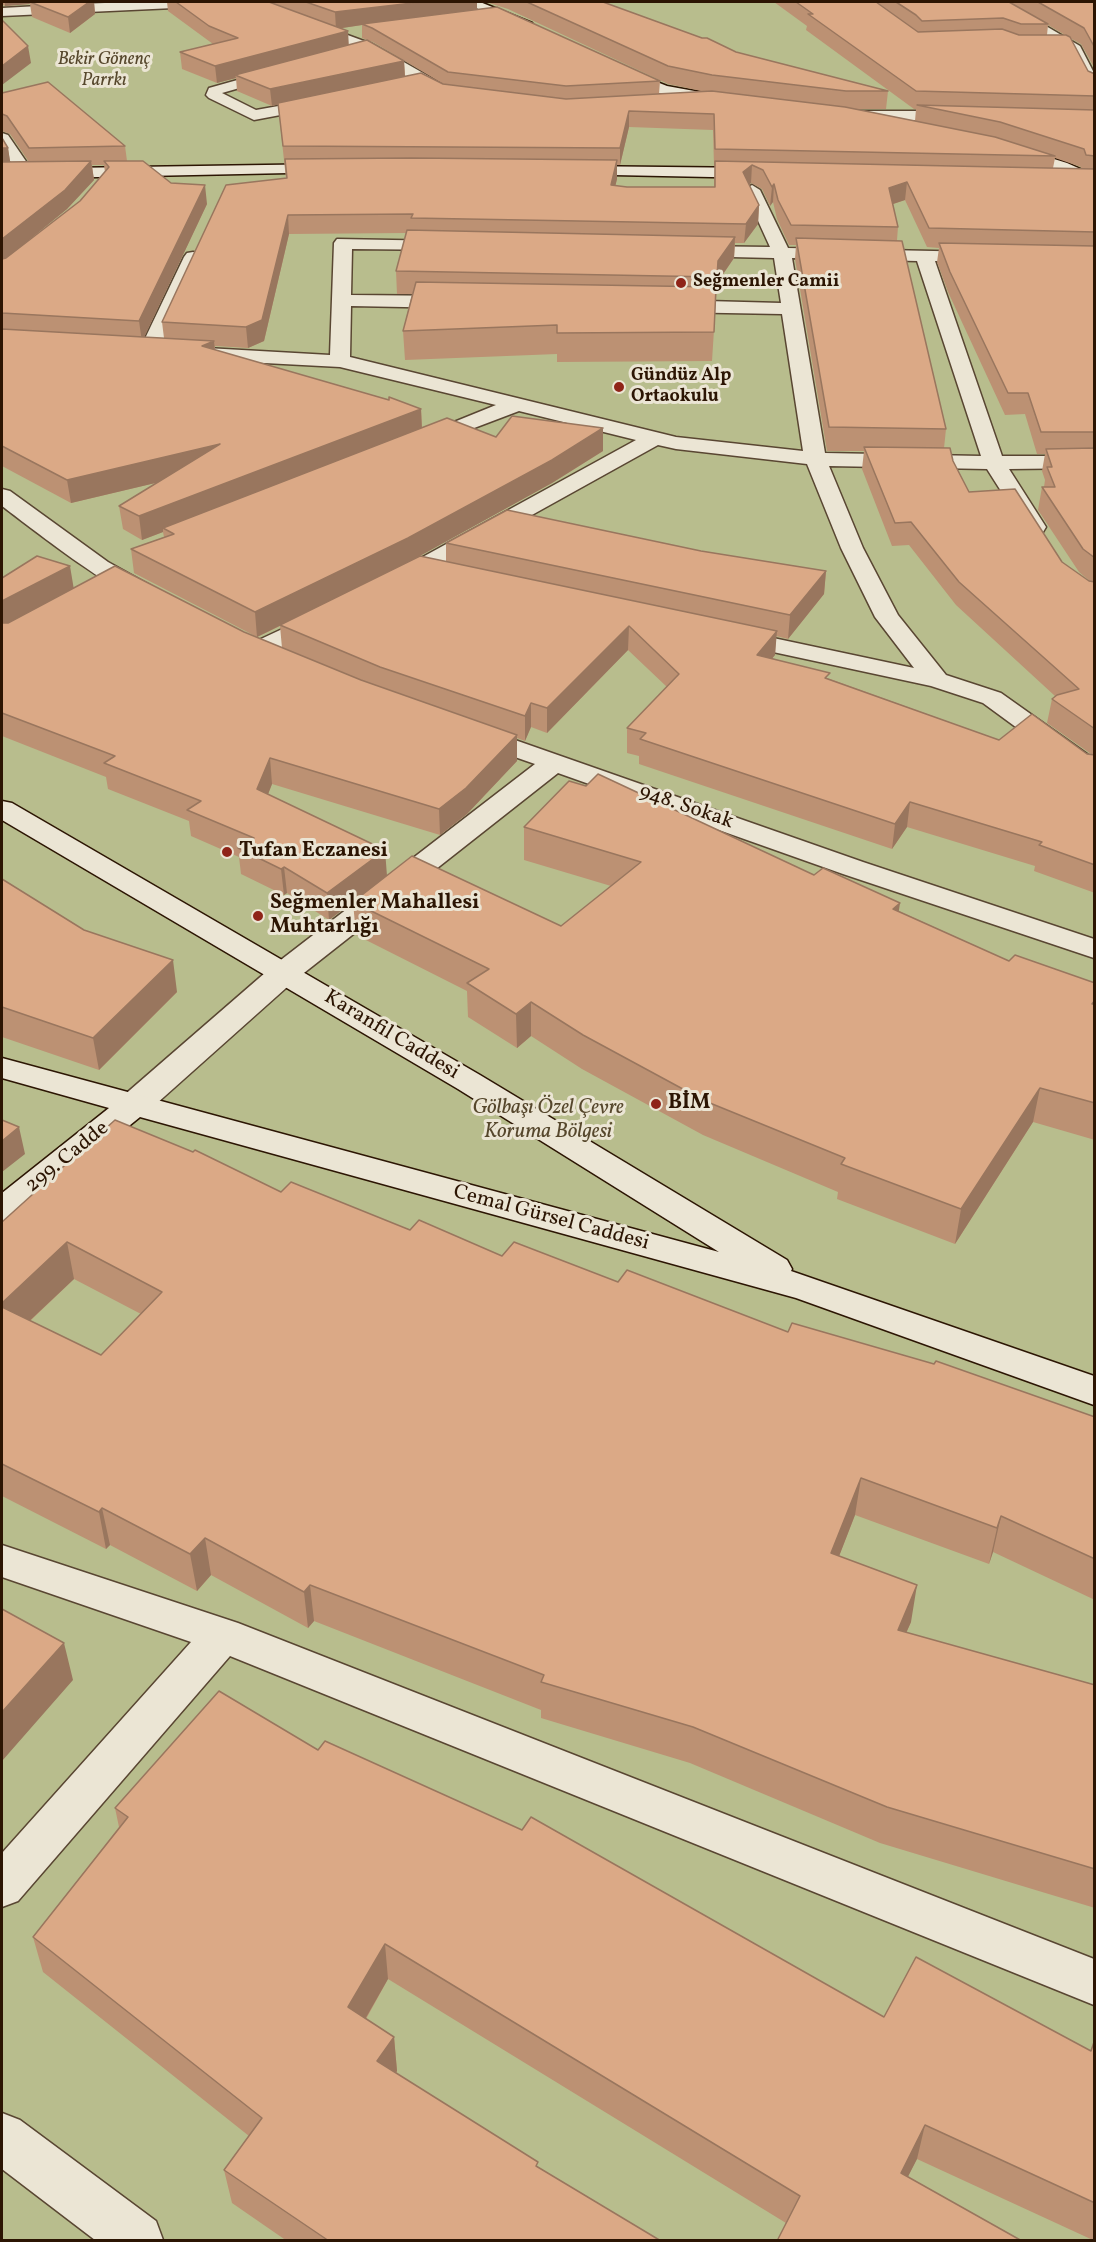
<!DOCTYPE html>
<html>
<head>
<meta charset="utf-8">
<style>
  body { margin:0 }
  #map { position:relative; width:1096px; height:2242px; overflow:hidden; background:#e0d7bd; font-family:Vollkorn,serif }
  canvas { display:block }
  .frame { position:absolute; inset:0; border:3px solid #2c1503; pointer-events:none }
</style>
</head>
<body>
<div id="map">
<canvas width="1096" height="2242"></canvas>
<div class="frame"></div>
</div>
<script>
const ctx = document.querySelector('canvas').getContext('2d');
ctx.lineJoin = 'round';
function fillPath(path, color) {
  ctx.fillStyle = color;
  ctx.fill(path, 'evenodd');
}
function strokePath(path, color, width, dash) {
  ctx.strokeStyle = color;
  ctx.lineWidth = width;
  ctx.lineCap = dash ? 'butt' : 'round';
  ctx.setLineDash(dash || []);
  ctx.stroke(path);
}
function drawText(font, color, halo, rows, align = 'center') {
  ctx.font = font + ' Vollkorn,serif';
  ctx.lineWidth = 6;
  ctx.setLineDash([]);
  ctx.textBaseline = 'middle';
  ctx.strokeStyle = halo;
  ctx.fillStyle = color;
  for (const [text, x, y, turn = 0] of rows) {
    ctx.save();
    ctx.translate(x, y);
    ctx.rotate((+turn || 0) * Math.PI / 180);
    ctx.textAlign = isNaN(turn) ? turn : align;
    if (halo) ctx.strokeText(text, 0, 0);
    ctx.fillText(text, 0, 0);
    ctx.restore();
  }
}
fillPath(new Path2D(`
  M2,2h1092v2238h-1092z`), '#b8bd8d');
const street = new Path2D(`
  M37,2h12l3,3 79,-3h93l-7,4 -215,10v-8l37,-2z
  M240,2h18l114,42 88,50 -8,5 -13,-3 -77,-46 -120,-45z
  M990,2h15l75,44 14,27v18l-7,-4 -18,-35 -78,-47z
  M280,68l7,4 -2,3 -63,18 34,17 67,-12 8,5 -3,3 -74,14 -45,-22 -3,-3 3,-7z
  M846,111h113l8,5 -8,5 -118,-2 -3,-3 3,-3z
  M2,133l6,2 26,38 -2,3h-12l-18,-27z
  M752,185l8,5 28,58 194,4 6,1 3,4 -3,4 -6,1 -47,-1 67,195h92v12l-85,1 37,58 -3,5 -8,2 -8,-2 -40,-63 -158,-3 34,82 35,67 48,60 55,18 93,66v20l-10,-2 -101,-74 -52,-17 -209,-45 -3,-5 3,-5 9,-2 183,39 -39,-51 -34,-69 -34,-84 -131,-15 -18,-4 -254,141 -8,2 -8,-2 -4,-5 4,-5 248,-136 -117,-29 -95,36 -7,-2 -4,-4 4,-4 79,-32 -156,-38 -151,-8 -7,-2 -3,-4 3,-4 7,-2 141,8 4,-112 3,-4 111,2 6,1 3,4 -3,4 -102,-1 -1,46 106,1 7,2 2,4 -2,4 -7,2 -106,-2 -1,51 326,80 127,14 -21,-137 -112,-2 -7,-2 -2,-4 2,-4 7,-2 111,3 -7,-45 -86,-2 -6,-1 -3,-4 3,-4 6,-1 82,1 -26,-57zM792,258l125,3 64,195 -156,-3z
  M193,252l6,1 3,4 -43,94 -3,4h-14l-3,-4 45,-94 3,-4z
  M2,489l8,2 98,71 45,25 4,5 -4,5c-1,0 -7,2 -9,2 -24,-1 -118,-75 -142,-93z
  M323,610l9,2 3,5 -3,5 -66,33 -9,2 -9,-2 -3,-5 3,-5z
  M475,726l388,136 231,77v19l-251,-84 -285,-101 -263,207 -149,133 -12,3 -12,-3 -4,-8 4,-8 151,-131 262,-202 -69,-24 -4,-6 4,-6z
  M2,1545l236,78 856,336v46l-864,-349 -212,245 -16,6v-54l189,-211 -189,-65z
  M2,2113l18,7 136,101 7,19h-68l-93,-71z`);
const secondary = new Path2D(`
  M463,2h17l52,21 2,3 -2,3h-10z
  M619,67l48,19 55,10 8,5 -8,5 -64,-13 -44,-19 -2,-3 2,-3z
  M1012,146l55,17 27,12v11l-39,-17 -49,-15 -2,-3 2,-3z
  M331,164l8,5 -2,3 -335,7v-10z
  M571,166l189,2 8,5 -8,5 -195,-4 -2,-3 2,-3z
  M2,801l10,2 468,272 307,185 5,9 -1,2 303,105v29l-298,-107 -656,-181 -126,102 -12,4v-30l107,-85 -107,-30v-20l717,194 -261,-163 -456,-269z`);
strokePath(street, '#594632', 3);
strokePath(secondary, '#2c1503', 3);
fillPath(street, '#ebe5d4');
fillPath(secondary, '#ebe5d4');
fillPath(new Path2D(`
  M2,2h121h-29l1,12 -25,19 -38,-16 -2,-13 -25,2 -3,-2z
  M167,2h310v8l183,71 -1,13 47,-2 -38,-8 -160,-75 -22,-7h117l133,50 152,39 -2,18h-32l61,12 1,-12h-2l-108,-79 1,-4 -33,-24h321v67l-14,-25 -11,-6 18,33 7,3v819l-61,-22 1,-5 -128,-39 -15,22 -253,-85v-8l-12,-3v-25l40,-41 -39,-37 -81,83 -16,-6 -6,14 -8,-3v23l-50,53 -27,21 -168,-51 -4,10 119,82 -58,44 -42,-27 -3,2 -43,-21 -2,-17 -48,-21 -2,-15 -81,-32 -2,-12 -104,-41v-158l71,10 171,44 38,16 -2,-22 -23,11 -123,-64 -3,-24 33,-12 -1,-5 -21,8 -19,-11 -4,-23 40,-24 -88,21 -69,-37v-328l6,10 2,14h19l-19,-28 -8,-3v-38l123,53 2,15 44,22 36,21 -63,133 20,1 -2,-16 124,-143 -8,-75 -6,2 -35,-15 -1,-13 -19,5 -35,-14 -2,-17 33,-8 -45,-33zM362,25v13l11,4 72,43 -40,-9 -1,-15 -56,-16v-14l-7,-3zM1048,25l17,10h-18zM629,127l84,3 1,36h1l-1,21h-87l-12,-1 2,-7v-14h3zM1055,158l26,9v2l-28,-1zM92,165h12l1,7 -25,29 -75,58 62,-50 27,-29zM751,183l11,6 8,17 3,-4 4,17 12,26h7l-1,14 32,192h37l-2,18 30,77 17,-1 47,60 99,91 -3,3 -5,24 44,31 -92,-14 -227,-82 3,-3 1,-19 12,3 36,-45 2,-23 -125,-20 -255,-8v19l-32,-3 138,-76 51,-32 -181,-23 -1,-19 -206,-59v-4l33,2 16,-7 25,-107 117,-1 -10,38 1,23h15l-9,37 2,29 152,-6v8l155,-1 5,-78 17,-25 1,-15h9l14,-19 1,-19 -10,-20zM905,200l22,47 12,1 -2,14 11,30 57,123 20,-1 12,40h8l-3,17 3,9 -1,7h-2l-4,23 41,62 12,10 -2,-1 -27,-19 -93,-70 -16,-31 -9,-13 2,-19 -49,-189 1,-13 -5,-23z
  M524,827l290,48 85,36 110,50 86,22v157l-62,-18 -78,122 -118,-45 1,-7 -135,-57 -121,-66 -51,-33 -14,12 -49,-31 -1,-26 -111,-56 -3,-33 208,24 50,-40 -87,-26z
  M2,879l175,113 -78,78 -97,-33z
  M281,1192l221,64 116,26 170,50 307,85v183l-102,-48 -4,12 -134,-49 -16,41 72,66 -5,11 189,52v223l-215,-65 -190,-80 -149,-45v-8l-227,-89 -6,7 -97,-53 -14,16 -87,-46 -4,4 -104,-53v-274zM74,1279l67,35 -40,41 -71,-34z
  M318,1750l566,267 206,34 5,-9v199l-178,-82 -9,17 -122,47 -398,-244 -22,40 28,18 3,34 -1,2 142,94 123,74h-374l-55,-38 -8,-33 25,-34 -206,-164 -10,-35 86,-110 -4,-19z`), '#bc9173');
fillPath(new Path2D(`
  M5,2h24l1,2 -25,2z
  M89,2h5l1,12 -25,19 -2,-16z
  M421,2h56v9l-115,13v1l-26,4 -1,-17z
  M348,31l1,17 -114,27 1,3 -19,5 -2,-17z
  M28,46l3,17 -29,22v-19z
  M404,61l1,17 -133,28 -2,-17z
  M629,111v16l-9,38v-17z
  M2,148h6l3,19h-9z
  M617,160v19l-6,25v-19z
  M91,161l3,19 -27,29 -65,53v-23z
  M752,165l-1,18 -9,8 1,-19z
  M907,182l-2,18 -18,6 2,-18z
  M774,184l-1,18 -3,4 2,-19z
  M205,185l2,19 -65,138 -3,-21z
  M759,205l-1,19 -14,19 2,-19z
  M288,215l1,19 -25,107 -16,7 -2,-21z
  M735,237l-1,21 -17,25 -1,17 2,-39z
  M214,341l2,21 -14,-16z
  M421,409l1,22 -259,97v4l-21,8 -3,-24z
  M603,428v23l-51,32 -143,79 -152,75 -2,-25z
  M220,444l3,23 -152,36 -4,-23z
  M70,566l4,24 -72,38v-27z
  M826,571l-2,23 -36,45 2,-24z
  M629,626l-1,24 -81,83v-25z
  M777,631l-2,24 -20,24 2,-24z
  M531,703v24l-6,14v-25z
  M517,735v26l-50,53 -27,21 -1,-26z
  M270,758l2,26 -12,31 -3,-26z
  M910,802l-3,25 -15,22 3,-25z
  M385,850l2,26 -58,44 -2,-27z
  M284,867l3,26 -3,2 -3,-26z
  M900,903l-5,34 -2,-28z
  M173,960l4,32 -78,78 -6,-32z
  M531,1002v34l-14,12 -1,-34z
  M1040,1088l-7,34 -78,122 6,-35z
  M19,1127l6,27 -23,18v-31z
  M67,1242l7,37 -67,63 -5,-24v-15z
  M861,1478l-6,37 -29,75 5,-37z
  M102,1508l8,37 -4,4 -7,-37z
  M1001,1516l-8,36 -4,12 8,-36z
  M205,1538l6,37 -14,16 -7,-37z
  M310,1585l4,36 -6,7 -4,-36z
  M917,1585l-6,37 -20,45 7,-37z
  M64,1643l9,37 -71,81v-49z
  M385,1944l3,35 -36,63 -4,-35z
  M394,2037l3,34 -16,24 -4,-34z
  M925,2125l-8,34 -24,47 8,-33z`), '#99765e');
const building = new Path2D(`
  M30,2h59l-21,15z
  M176,2h93l79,29 -133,35 -35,-14 58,-14 -29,-12z
  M306,2h115l-86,10z
  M527,2h76l99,36h5l29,14 152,39h-42l-134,-16 -44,-9z
  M796,2h80l42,30 84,-3 17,6h47l4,2 18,34 7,3v22l-179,-5 -108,-77h5z
  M896,2h113l39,22h-27l-18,-6 -81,3 -6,-6z
  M1038,2h57v46l-11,-20z
  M497,7l163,74 -94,5 -118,-14 -76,-44 -10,-4z
  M2,20l26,26 -26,20z
  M367,40l37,21 -134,28 -35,-14z
  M421,73l22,11 123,15 146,-8 133,16 150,30 60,19 -340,-7 -1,-35 -85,-3 -9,37 -337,-2 -5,-43z
  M48,82l77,64 -96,2 -22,-32 -5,-2v-21z
  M917,105l178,5v46l-9,-1 -2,-6 -84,-27z
  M2,138l6,10h-6z
  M411,158l206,2 -6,25 16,2h88v-26l380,8v63l-166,-4 -22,-46 -18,6 9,39 -107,-2 -13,-25 -4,-16 -2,3 -9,-17 -11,-5 -9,7 16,33 -13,19 -335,-6 2,-4 -125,1 -26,105 -16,7 -84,-5 64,-137 61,-7 -2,-19z
  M91,161l-26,29 -63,49v-77z
  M104,161h39l28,22 34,2 -66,136 -137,-8v-54l4,-1 74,-57 29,-34z
  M407,230l328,7 -17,24 -1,16 -321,-6z
  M796,238l106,3 44,188 -117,-2z
  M939,243l156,3v186h-54l-13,-39h-20l-58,-121z
  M416,282l300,5 -2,45 -157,1v-8l-154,6z
  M2,329l212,12 -12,5 187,54v-3l32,12 -282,107 -20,-10 101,-62 -153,36 -65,-34z
  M512,416l91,12 -51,32 -144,78 -153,74 -124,-63 43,-15 -11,-6 284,-110 49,19z
  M864,447l86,1 3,13 16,31 46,-3 47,73 27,19 6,1v147l-43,-30 5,-4 22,-6 -120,-107 -48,-60 -16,1z
  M1095,448v110l-12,-9 -41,-62h13l-8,-20h5l-6,-18z
  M507,510l194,41 125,20 -36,44 -344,-72z
  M37,556l33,10 -68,35v-23z
  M420,556l357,75 -20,24 73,18 -5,5 174,62 33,-26 55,40 8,1v110l-56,-20 3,-3 -132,-40 -15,22 -255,-85 6,-6 -19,-5 52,-54 -50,-48 -82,82 -16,-5 -6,13 -145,-49 -100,-42z
  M115,566l129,66 117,48 156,55 -51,53 -27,21 -169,-51 -13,31 128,61 -58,43 -43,-26 -3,2 -43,-21 16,-10 -67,-28 14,-9 -97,-38 11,-7 -113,-43v-90h6z
  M598,774l216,101 9,-7 77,35 -7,6 116,52 6,-6 80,28v17l-3,4h3v99l-55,-15 -79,121 -120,-45 4,-6 -140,-57 -122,-66 -52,-33 -15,12 -49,-31 22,-14 -136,-67 59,-46 149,70 80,-64 -117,-35 45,-46 17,5z
  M2,879l82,51 89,30 -80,78 -91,-31z
  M2,1120l17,7 -17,14z
  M115,1120l78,32 2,-2 86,42 10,-10 119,48 9,-10 83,36 12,-14 104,40 9,-12 161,62 4,-9 142,41 2,-3 159,56v142l-94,-43 -4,12 -136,-50 -30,75 86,32 -19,45 197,55v184l-208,-62 -194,-80 -152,-45 3,-7 -234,-90 -6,7 -99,-54 -15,16 -88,-46 -3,4 -97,-48v-157l99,48 61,-63 -95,-50 -65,61v-81z
  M2,1609l62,34 -62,69z
  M219,1691l99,59 7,-9 197,89 9,-13 353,200 32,-60 175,94 3,-9h1v161l-170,-78 -24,48 121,68h-245l23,-45 -415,-252 -37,63 46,30 -17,24 161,101 -2,4 125,75h-332l-105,-71 38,-52 -229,-181 95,-120 -13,-9z`);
fillPath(building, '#dba986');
strokePath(building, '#99765e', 1.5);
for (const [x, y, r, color] of [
  [681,283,6,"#8f2418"],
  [619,387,6,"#8f2418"],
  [227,852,6,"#8f2418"],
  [258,916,6,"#8f2418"],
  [656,1104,6,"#8f2418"]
]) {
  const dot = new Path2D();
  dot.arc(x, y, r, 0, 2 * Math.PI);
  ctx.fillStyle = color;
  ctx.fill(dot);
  strokePath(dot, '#ebe5d4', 2);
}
drawText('italic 18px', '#56472c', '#ebe5d4', [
  ["Bekir Gönenç",104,61],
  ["Parrkı",104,82]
]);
drawText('bold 18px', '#2c1503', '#ebe5d4', [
  ["Seğmenler Camii",693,283],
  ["Gündüz Alp",631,377],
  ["Ortaokulu",631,398]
], 'left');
drawText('21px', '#2c1503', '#ebe5d4', [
  ["948. Sokak",686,808,19],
  ["Karanfil Caddesi",391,1036,31],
  ["299. Cadde",68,1158,-39],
  ["Cemal Gürsel Caddesi",551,1219,15]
]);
drawText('bold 21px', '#2c1503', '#ebe5d4', [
  ["Tufan Eczanesi",239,852],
  ["Seğmenler Mahallesi",270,904],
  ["Muhtarlığı",270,928],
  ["BİM",668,1104]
], 'left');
drawText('italic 21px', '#56472c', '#ebe5d4', [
  ["Gölbaşı Özel Çevre",548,1109],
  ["Koruma Bölgesi",548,1133]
]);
</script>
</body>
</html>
